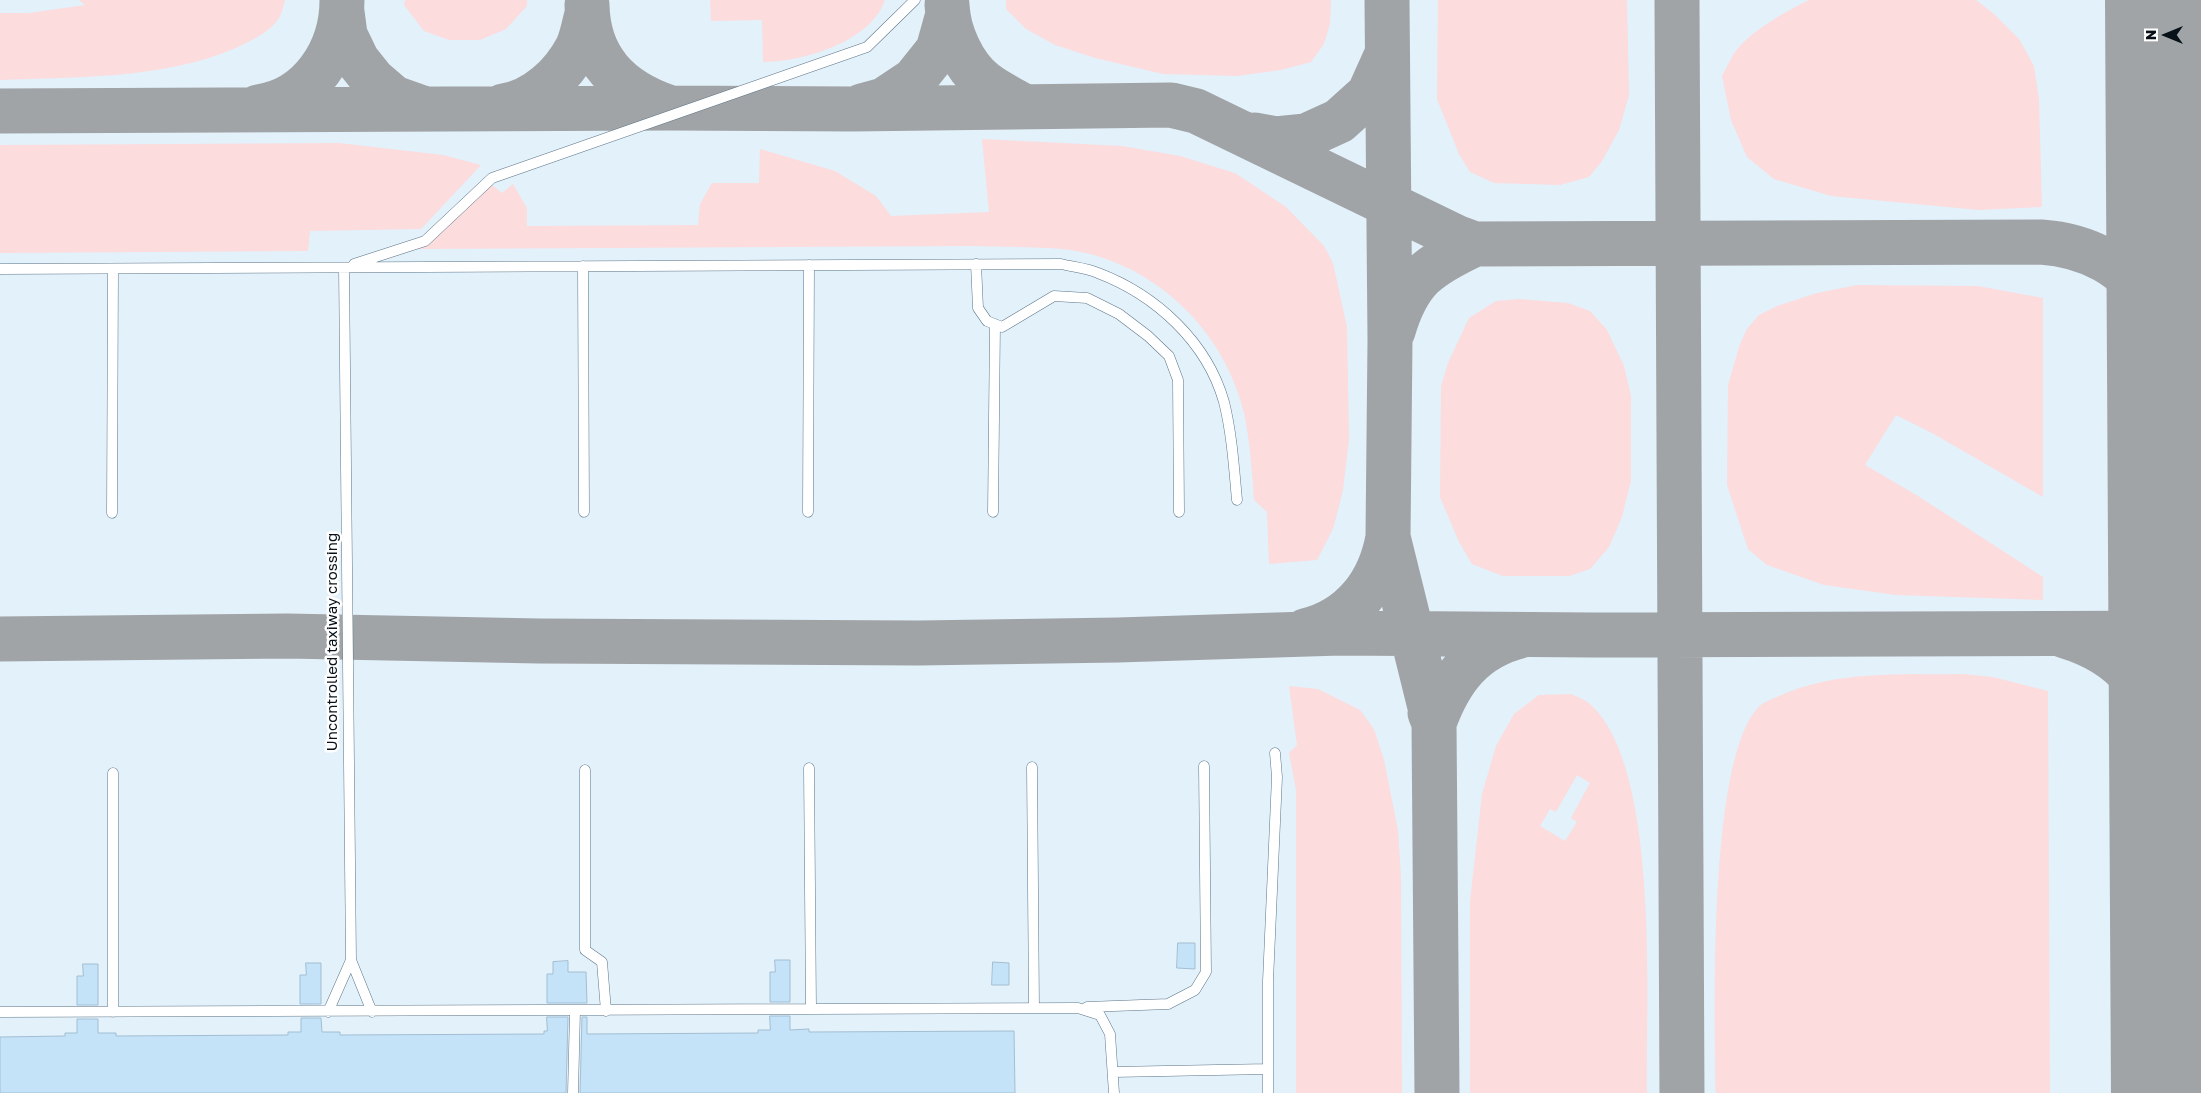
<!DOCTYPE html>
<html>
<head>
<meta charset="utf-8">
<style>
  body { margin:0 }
  #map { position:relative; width:2201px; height:1093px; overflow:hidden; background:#fbfbfb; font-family:"Golos Text",sans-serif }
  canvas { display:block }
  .north { position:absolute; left:2141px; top:10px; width:50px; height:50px; -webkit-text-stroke:4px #fff; paint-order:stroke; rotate:270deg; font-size:14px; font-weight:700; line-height:20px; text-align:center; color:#081118 }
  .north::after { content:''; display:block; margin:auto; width:18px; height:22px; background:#081118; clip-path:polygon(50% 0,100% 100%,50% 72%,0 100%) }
</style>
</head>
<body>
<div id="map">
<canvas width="2201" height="1093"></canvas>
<div class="north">N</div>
</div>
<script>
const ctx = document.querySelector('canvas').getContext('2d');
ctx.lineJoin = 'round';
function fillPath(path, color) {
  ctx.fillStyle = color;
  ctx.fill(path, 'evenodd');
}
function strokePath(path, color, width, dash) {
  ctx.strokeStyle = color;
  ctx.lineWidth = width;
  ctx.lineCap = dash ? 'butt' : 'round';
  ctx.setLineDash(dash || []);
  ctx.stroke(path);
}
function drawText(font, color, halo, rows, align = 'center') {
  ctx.font = font + ' "Golos Text",sans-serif';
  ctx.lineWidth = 5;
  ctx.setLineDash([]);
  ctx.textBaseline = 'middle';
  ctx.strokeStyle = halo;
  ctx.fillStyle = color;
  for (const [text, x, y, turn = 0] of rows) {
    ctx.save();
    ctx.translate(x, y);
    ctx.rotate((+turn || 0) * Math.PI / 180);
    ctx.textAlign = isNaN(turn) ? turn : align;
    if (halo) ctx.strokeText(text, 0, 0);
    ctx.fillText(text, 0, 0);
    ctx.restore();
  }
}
fillPath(new Path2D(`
  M0,0h2201v1093h-2201z`), '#e3f1fb');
fillPath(new Path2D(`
  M79,0h206c-2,6 -3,13 -6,18 -7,11 -19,18 -29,23 -71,38 -171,36 -250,39v-67h29l56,-8z
  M405,0h122v6l-21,23 -26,11h-31l-25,-9 -20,-26z
  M710,0h175c-14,42 -83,62 -122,62l-1,-42 -51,1z
  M1006,0h325l-1,24 -6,20 -13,18 -30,8 -44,6 -74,-2 -68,-16 -40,-13 -29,-16 -20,-20z
  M1438,0h189l2,95 -10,35 -17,31 -13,16 -29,8 -66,-2 -24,-11 -11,-18 -22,-55z
  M1809,0h167l18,14 25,25 15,27 5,33 3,108 -63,3 -148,-14 -57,-17 -27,-22 -16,-37 -9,-44c4,-7 7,-14 11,-21 15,-23 52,-43 76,-55z
  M982,139l140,7 58,10 55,17 51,34 38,39 9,17 14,64 2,112 -6,51 -10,39 -16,31 -48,4 -2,-52 -13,-12c-2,-29 -4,-59 -10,-87 -18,-76 -78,-139 -154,-159 -32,-9 -80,-6 -114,-8l-557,3 69,-67 14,11 11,-9 14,24v18l171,-1 2,-21 12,-21h47l1,-34 75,22 41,25 15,20 98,-4z
  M339,143l104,12 38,10 -60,64 -111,2 -2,20 -308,2v-108z
  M1857,285l121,1 65,12v199l-111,-64 -36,-18 -31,50 53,31 125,81v23l-147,-5 -72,-10 -57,-20 -19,-16 -21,-64 1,-100 12,-41 7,-15 12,-14 18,-9 40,-13z
  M1519,299l49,4 22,8 17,19 17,36 7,30v85l-9,36 -13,30 -19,22 -21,7h-66l-31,-12 -13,-22 -19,-45 1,-111 7,-23 21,-45 27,-17z
  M1962,674l31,3 55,14 2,402h-334c-1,-73 -9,-345 46,-389 5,-3 12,-6 17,-8 57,-26 122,-21 183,-22z
  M1289,686l29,3 42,21 14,19 10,31 14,70 3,47 1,216h-106v-303l-7,-37 8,-8z
  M1571,694c6,3 15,6 20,11 69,63 55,297 56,388h-177v-192l12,-107 14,-48 18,-32 25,-19zM1577,775l13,8 -19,35 6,4 -12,19 -25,-15 10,-17 6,3z`), '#fcdcdd');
strokePath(new Path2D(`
  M1387,0l3,340 -2,197 46,186 3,370
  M1677,0l5,1093
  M2159,0l2,63
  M587,5c1,54 32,85 81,102
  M947,5c1,27 16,61 38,78 11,9 27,16 40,24
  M342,12l3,23 12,25 16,20 21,18 31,11
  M503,106c32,-4 60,-31 74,-58 5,-10 7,-23 10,-34
  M862,106l22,-6 30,-20 24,-30 10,-36
  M258,107c53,-7 84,-57 84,-107
  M0,111l670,-3 183,1 318,-4 25,6 260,126 19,7 566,-2c43,3 91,23 108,67 6,14 10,30 14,44
  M1254,135l22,4 30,-3 33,-15 30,-27 18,-40
  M1393,331c15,-52 35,-65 82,-87
  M1305,631c47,-11 75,-48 83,-94l1,4
  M2065,636c63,19 87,56 100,118
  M0,639l287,-3 252,5 380,2 199,-3 222,-7 252,2 609,-2
  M1430,713l4,10c16,-44 39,-75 86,-87
  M2165,789c0,-33 13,-59 36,-82`), '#a1a4a7', 45);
strokePath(new Path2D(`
  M2161,0l6,1093`), '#a1a4a7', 112);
const building = new Path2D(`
  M1178,943h17v26l-18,-1z
  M775,960h15v42h-20v-30h5z
  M568,961v11h18l1,31h-40v-29h6v-12z
  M993,962l16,1v22h-17z
  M306,963h15v41h-21v-29h6z
  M83,964h15v41h-21v-29h6z
  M770,1016h20v14l19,-1v3l205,-1 1,62h-435l2,-76h5v17l171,-1v-3h12z
  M547,1017h21l-2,76h-566v-56l65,-1v-3h12v-14h21v14h18v3l172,-1v-3h13v-14h20l1,14h18v3l204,-1v-3h3z`);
fillPath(building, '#c4e3f9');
strokePath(building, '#a3bed2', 1);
const lane = new Path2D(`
  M354,264l71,-23 67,-63 375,-131 48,-47
  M976,264l2,44 9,13 15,6 52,-31 33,2 32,16 29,22 21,20 9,24 1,132
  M583,266l1,246
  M344,268l7,692
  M0,269l1061,-5c12,3 26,4 37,9 58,22 109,69 126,129 8,32 10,66 13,98
  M808,512l1,-247
  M993,512l2,-188
  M112,513l1,-244
  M1032,767l2,241
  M809,768l2,241
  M585,770v180l17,12 4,49
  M1087,1007l81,-3 27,-14 11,-18 -2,-206
  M0,1012l1078,-4 22,7 10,19 4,59
  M113,1012v-239
  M328,1012l23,-52 21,52
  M1113,1072l155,-3
  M573,1093l2,-82
  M1268,1093v-112l9,-204 -2,-24`);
strokePath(lane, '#5c7587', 11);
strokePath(lane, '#fff', 10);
drawText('15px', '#081118', '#fff', [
  ["Uncontrolled taxiway crossing",332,642,-90]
]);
</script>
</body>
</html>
